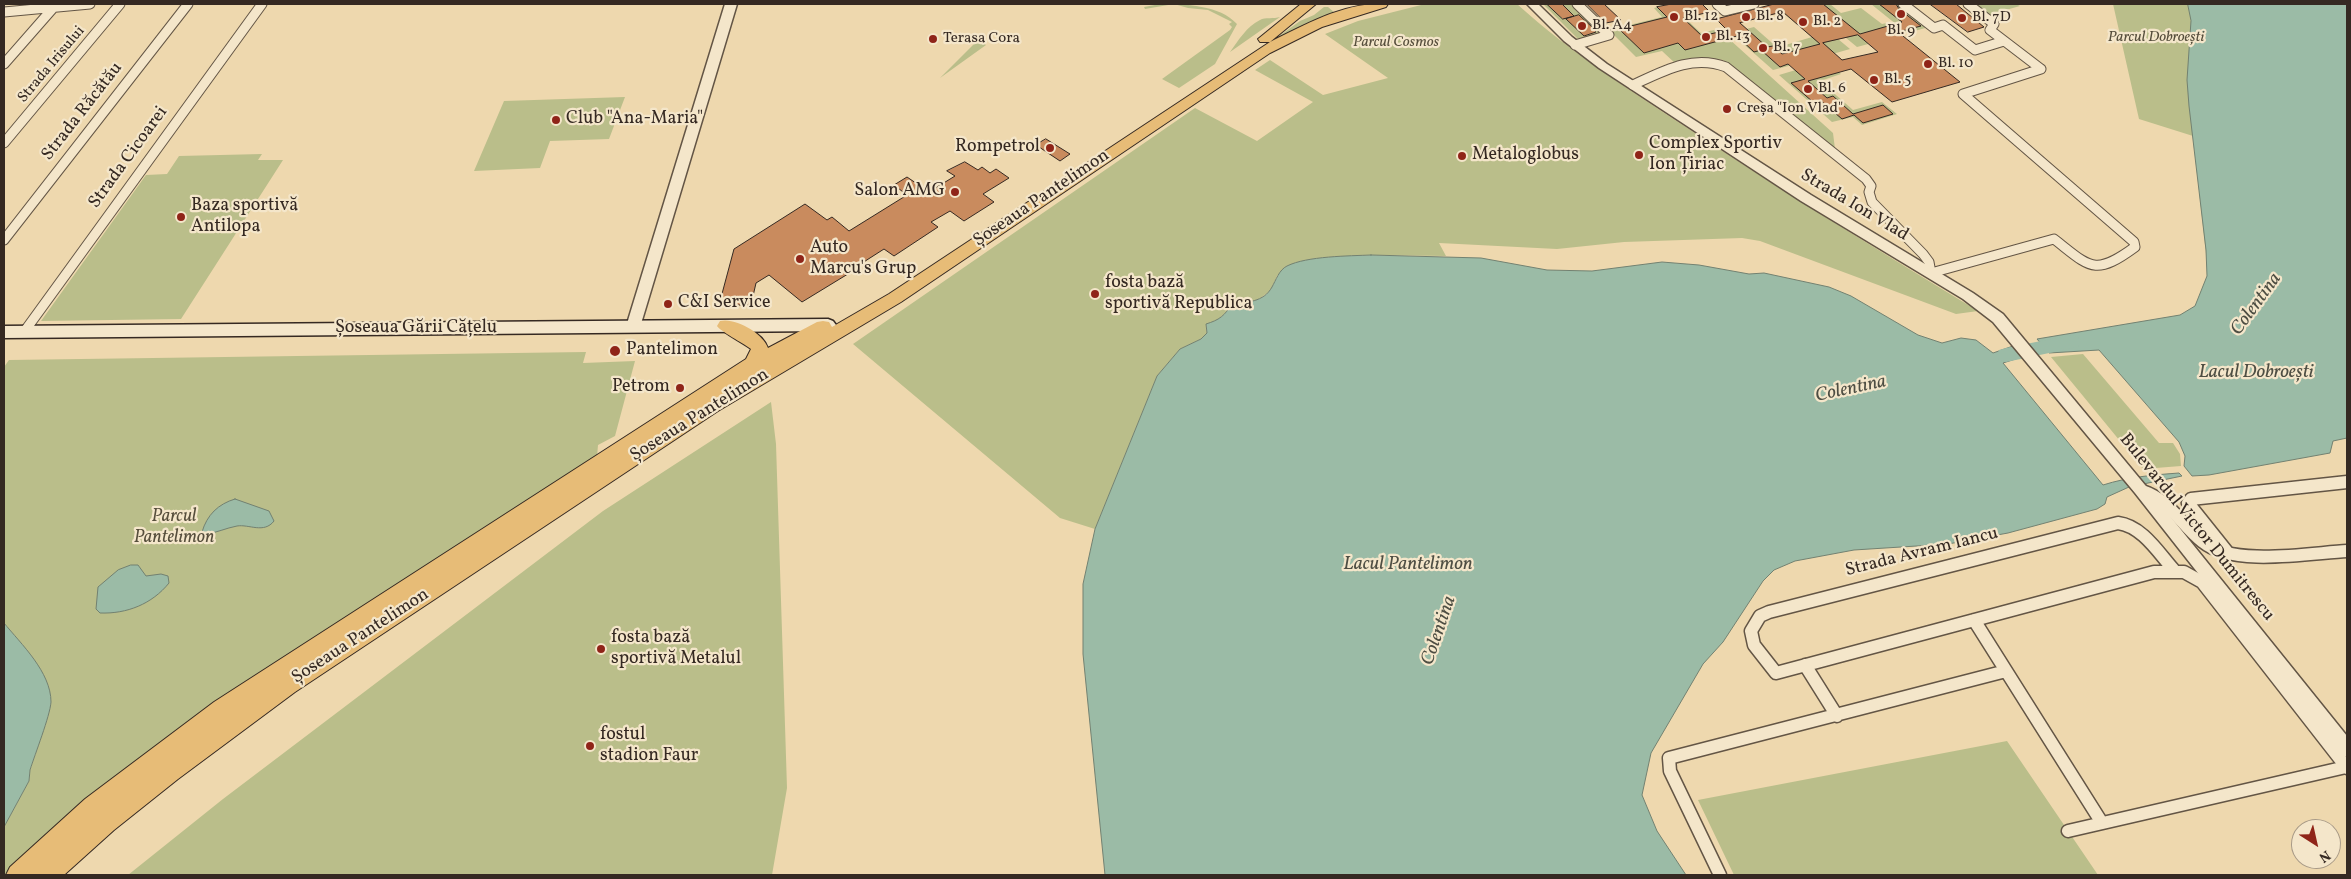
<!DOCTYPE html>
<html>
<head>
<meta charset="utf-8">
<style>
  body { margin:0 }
  #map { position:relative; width:2351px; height:879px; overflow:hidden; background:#eed8ae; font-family:Vollkorn,serif }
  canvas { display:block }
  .frame { position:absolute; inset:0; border:5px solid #352922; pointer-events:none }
  .north { position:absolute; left:2291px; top:819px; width:50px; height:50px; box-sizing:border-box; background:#f4e6ca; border:1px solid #a89a87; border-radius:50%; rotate:145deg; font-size:14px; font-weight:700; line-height:20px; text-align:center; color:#352922 }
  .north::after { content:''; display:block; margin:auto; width:18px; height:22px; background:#8f2418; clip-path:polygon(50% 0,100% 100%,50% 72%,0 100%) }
</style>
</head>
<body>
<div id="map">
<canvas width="2351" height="879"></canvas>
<div class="frame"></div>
<div class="north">N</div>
</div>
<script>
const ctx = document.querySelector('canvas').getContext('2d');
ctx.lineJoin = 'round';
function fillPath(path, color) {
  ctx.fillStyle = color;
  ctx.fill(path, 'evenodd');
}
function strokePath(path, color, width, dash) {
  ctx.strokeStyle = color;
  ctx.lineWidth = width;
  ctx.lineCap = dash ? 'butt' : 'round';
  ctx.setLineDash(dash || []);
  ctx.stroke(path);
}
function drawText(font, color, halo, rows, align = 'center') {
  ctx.font = font + ' Vollkorn,serif';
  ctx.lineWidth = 4.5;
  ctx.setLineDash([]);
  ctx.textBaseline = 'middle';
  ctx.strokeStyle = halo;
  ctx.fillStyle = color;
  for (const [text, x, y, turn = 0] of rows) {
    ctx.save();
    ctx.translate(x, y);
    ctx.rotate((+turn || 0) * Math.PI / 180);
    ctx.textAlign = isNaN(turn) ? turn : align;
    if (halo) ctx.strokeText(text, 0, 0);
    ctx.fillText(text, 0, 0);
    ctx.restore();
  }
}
fillPath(new Path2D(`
  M1160,4c25,0 60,1 77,20l-22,40 -36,24 -17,-9 68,-49 2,-3 -3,-3 3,-2 -24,-12 -20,-2 -14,-4 -29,5 -1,-2z
  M1425,4h92c54,49 117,89 178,129 93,62 188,120 283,178l-22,3 -196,-73 -18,-3 -118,4 -67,7 -118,-6 7,13 -75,-1 -52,4 -32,7 -10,10 -6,14 -12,9 -10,5 -17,-1c-7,13 -13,17 -26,22l1,8 -6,6 -21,10 -23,27 -62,153 -35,-11 -207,-174 342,-236 62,33 56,-39 -58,-32 15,-10 53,35 65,-17 -63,-44 33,-13z
  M1543,4h31l31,30 -25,7z
  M1670,4l31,29 17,-4 115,104 2,16 -112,-89c-17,-3 -30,0 -46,5l-15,-14 -26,6 -27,-27 53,-13 -8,-9z
  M1773,4h23l54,45 -49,14 -19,-17 30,-9z
  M1805,4h25l11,9 20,-5 21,16 5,-1 15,12 -45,12z
  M1871,4h28l30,23 -22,6z
  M1972,4h44l4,2 -32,9z
  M2113,4h100l-6,259 -14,-127 -54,-17z
  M1324,7h4l7,6 -60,26 25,-18 14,-6z
  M1280,17l-50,35c8,-11 17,-26 30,-32 5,-3 14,-1 20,-3z
  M1754,27l42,37 -23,6 -42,-37z
  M980,41l6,4 -46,33 34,-34z
  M1826,61l15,13 -21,7 33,29 29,-8 15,12 -35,11 -9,-8 -21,5 -53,-47z
  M625,97l-16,42 -59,2 -10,27 -66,3 30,-70z
  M262,154l-4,6h25l-102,159 -140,2 105,-146 21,-1 12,-18z
  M586,352l-3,11 52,-2 -20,75 -17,9 -1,12 -578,406 -12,12h-3v-48l25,-46 1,-11 21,-67 -5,-21 -14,-25 -28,-34v-256l5,-7z
  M2083,354l76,89h14l7,11 1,12 -38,3 -92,-112z
  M771,402l5,42 11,344 -15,87h-644l95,-76 380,-288z
  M2007,741l91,134h-364l-36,-75z`), '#babe8a');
const water = new Path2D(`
  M2188,4h159v434l-14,3 -3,12 -121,22 -17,1 -8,-10 1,-10 -6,-14 -80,-92 -50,3 -12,-14 143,-24 15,-9 12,-30 -1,-26 -17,-144 -2,-26 4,-59z
  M1371,255l110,3 66,12 45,1 70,-9 37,3 50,9 15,-1 65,14 22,9 67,39 24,8 19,-5 15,2 17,13 23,-8 9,11 -22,7 100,122c25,-8 49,-10 76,-12l3,3 -53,11 -22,10 -2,7 -8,5 -89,24 -60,11 -94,6 -59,11 -21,9 -11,11 -40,61 -20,22 -52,89 -9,42 15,36 29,44h-581l-22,-221v-70l12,-55 62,-153 23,-27 21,-10 6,-6 -1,-9c13,-4 19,-8 26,-21 14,0 32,-1 40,-16 4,-7 7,-17 15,-21 20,-10 62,-10 84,-11z
  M235,499l34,12 5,10c-10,13 -25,3 -37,5 -11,2 -21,7 -31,8l-4,-2c5,-17 16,-28 33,-33z
  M131,565h7l8,11 15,-2 7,2 1,7c-17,21 -42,31 -69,30l-4,-4 2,-22 20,-17z
  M4,623c17,21 47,49 47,79 -1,14 -16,52 -21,68l-1,11 -25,46z`);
fillPath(water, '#9bbba6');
strokePath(water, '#728171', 1);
fillPath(new Path2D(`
  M2071,335l7,2 2,5 -2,5 -72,15 -7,-2 -2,-5 2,-5 7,-2z`), '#9bbba6');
const building = new Path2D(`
  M1547,4h15l12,12 -11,3z
  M1587,4h17l17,16 -15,3z
  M1672,4h30l8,8 -27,6 19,18 25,-6 -11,-11 58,-15h49l37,30 42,-12 -23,-18h17l3,5 22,17 -23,6 62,50 -68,20 -41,-33 -43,12 19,17 6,-2 20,18 30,-9 10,9 -30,9 -9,-8 -12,4 -22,-19 -7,2 -22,-19 14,-4 -17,-15 -8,3 -19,-17 -7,2 -17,-16 -52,14 -7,-7 -34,10 -25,-24 48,-12 -10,-10zM1783,12l37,32 -38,10 -9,-8 -6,1 -27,-24zM1858,35l20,17 -36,8 -19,-17z
  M1930,4h26l28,23 -16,5z
  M1579,15l13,12 4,5 -12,4 -18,-17z
  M1046,139l24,15 -10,7 -24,-16z
  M965,162l13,8 4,-3 8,6 6,-4 13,9 -26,16 11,8 -30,19 -14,-10 -19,11 7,5 -44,29 -10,-7 -25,16 2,1 -59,36 -33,-27 -13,8 -5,22h-32l15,-56 71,-45 22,16 5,-3 17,14 58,-36 -13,-10 13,-8 22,15 26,-16 -8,-5z`);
fillPath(building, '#c98b5e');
strokePath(building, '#352922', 1);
const minorFar1 = new Path2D(`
  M1717,4l8,7 29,-7
  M1903,4l31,24 9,-3 32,25 29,-9
  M1968,4l26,20 -4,6 51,39
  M4,12l86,-8
  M1575,45l34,-10 -32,-31
  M4,64l50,-57
  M1633,85c30,-14 60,-31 93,-18l140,112 5,7 -2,6 3,10 51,52 6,8 2,11 123,-34c36,28 40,38 81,8l-1,-5 -171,-148 78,-25
  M4,143l116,-139
  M4,240l184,-236
  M24,332l238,-328`);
const minor = new Path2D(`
  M2142,491c28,9 39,34 61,51 30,25 107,11 144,9
  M2228,553l-40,-50 3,-4 156,-17
  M2173,569c-15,-17 -31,-43 -55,-46l-349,89 -9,4 -9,15 3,14 22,28 378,-101h30l18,10 145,186
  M1974,620l128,203
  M1805,665l32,51
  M2068,831l278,-64
  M1720,875l-50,-104 -1,-13 337,-87`);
const tertiary = new Path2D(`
  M725,4h12l-97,323 -7,5 -7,-5z
  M1527,4h11l34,33 35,27 204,131 162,98 30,21 142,171 202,251v21l-6,-2 -206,-262 -142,-171 -30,-23 -162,-98 -202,-133 -35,-27z`);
const secondary = new Path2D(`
  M828,319l5,2 3,4 -3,4 -5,2 -824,7v-12z`);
const primary = new Path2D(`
  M1301,4h15l-46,38c36,-18 77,-41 118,-38l-2,3 -64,20 -52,26 -369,249 -183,109 -423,281 -117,87 -64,51 -50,45h-58l4,-8 75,-68 129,-97 532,-343 5,-10c-8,-6 -31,-18 -34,-23l3,-5c15,-4 43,12 48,27l49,-26 6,-1 6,1 3,5 57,-33 381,-252h-10l-2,-3z`);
strokePath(minorFar1, '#635545', 11);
strokePath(minor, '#635545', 15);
strokePath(tertiary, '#635545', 3);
strokePath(secondary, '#352922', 3);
strokePath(primary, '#352922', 2);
strokePath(minorFar1, '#f4e6ca', 9);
strokePath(minor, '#f4e6ca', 12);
fillPath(tertiary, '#f4e6ca');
fillPath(secondary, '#f4e6ca');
fillPath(primary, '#e7bc77');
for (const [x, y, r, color] of [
  [1901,14,5,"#8f2418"],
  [1674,17,5,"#8f2418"],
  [1746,17,5,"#8f2418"],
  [1962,18,5,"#8f2418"],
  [1803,22,5,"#8f2418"],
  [1582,26,5,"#8f2418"],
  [1706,37,5,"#8f2418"],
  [933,39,5,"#8f2418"],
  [1763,48,5,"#8f2418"],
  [1928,64,5,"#8f2418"],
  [1874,80,5,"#8f2418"],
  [1808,89,5,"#8f2418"],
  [1727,109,5,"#8f2418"],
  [556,120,5,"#8f2418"],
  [1050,148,5,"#8f2418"],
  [1639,155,5,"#8f2418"],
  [1462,156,5,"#8f2418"],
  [955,192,5,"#8f2418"],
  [181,217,5,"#8f2418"],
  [800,259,5,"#8f2418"],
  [1095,294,5,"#8f2418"],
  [668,304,5,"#8f2418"],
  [615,351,6,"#8f2418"],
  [680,388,5,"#8f2418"],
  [601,649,5,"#8f2418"],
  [590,746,5,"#8f2418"]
]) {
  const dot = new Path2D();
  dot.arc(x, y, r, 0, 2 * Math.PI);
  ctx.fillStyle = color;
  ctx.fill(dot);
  strokePath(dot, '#f4e6ca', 2);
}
drawText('15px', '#352922', '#f4e6ca', [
  ["Bl. 12",1684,17],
  ["Bl. 8",1756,17],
  ["Bl. 7D",1972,18],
  ["Bl. 2",1813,22],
  ["Bl. A4",1592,26],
  ["Bl. 9",1901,31,"center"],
  ["Bl. 13",1716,37],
  ["Terasa Cora",943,39],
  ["Bl. 7",1773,48],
  ["Bl. 10",1938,64],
  ["Bl. 5",1884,80],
  ["Bl. 6",1818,89],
  ["Creșa \"Ion Vlad\"",1737,109]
], 'left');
drawText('italic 15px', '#564e3c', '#f4e6ca', [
  ["Parcul Dobroești",2156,38],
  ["Parcul Cosmos",1396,43]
]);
drawText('15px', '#352922', '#f4e6ca', [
  ["Strada Irisului",52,65,-50]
]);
drawText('18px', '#352922', '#f4e6ca', [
  ["Strada Răcătău",83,112,-52],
  ["Strada Cicoarei",129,158,-54],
  ["Șoseaua Pantelimon",1042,199,-34],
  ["Strada Ion Vlad",1854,206,31],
  ["Șoseaua Gării Cățelu",416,329],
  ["Șoseaua Pantelimon",700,416,-32],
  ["Bulevardul Victor Dumitrescu",2196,528,51],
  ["Strada Avram Iancu",1922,553,-14],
  ["Șoseaua Pantelimon",361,637,-33]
]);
drawText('18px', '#352922', '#f4e6ca', [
  ["Club \"Ana-Maria\"",566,120],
  ["Complex Sportiv",1649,145],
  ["Ion Țiriac",1649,166],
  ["Rompetrol",1040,148,"right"],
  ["Metaloglobus",1472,156],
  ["Salon AMG",945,192,"right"],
  ["Baza sportivă",191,207],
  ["Antilopa",191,228],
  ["Auto",810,249],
  ["Marcu's Grup",810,270],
  ["fosta bază",1105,284],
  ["sportivă Republica",1105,305],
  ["C&I Service",678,304],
  ["Pantelimon",626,351],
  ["Petrom",670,388,"right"],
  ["fosta bază",611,639],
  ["sportivă Metalul",611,660],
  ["fostul",600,736],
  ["stadion Faur",600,757]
], 'left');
drawText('italic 18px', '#564e3c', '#f4e6ca', [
  ["Parcul",174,518],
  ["Pantelimon",174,539]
]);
drawText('italic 19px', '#4e4e43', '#f4e6ca', [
  ["Colentina",2257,305,-54],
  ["Lacul Dobroești",2256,374],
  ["Colentina",1851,390,-12],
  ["Lacul Pantelimon",1408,566],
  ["Colentina",1440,631,-71]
]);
</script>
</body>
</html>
